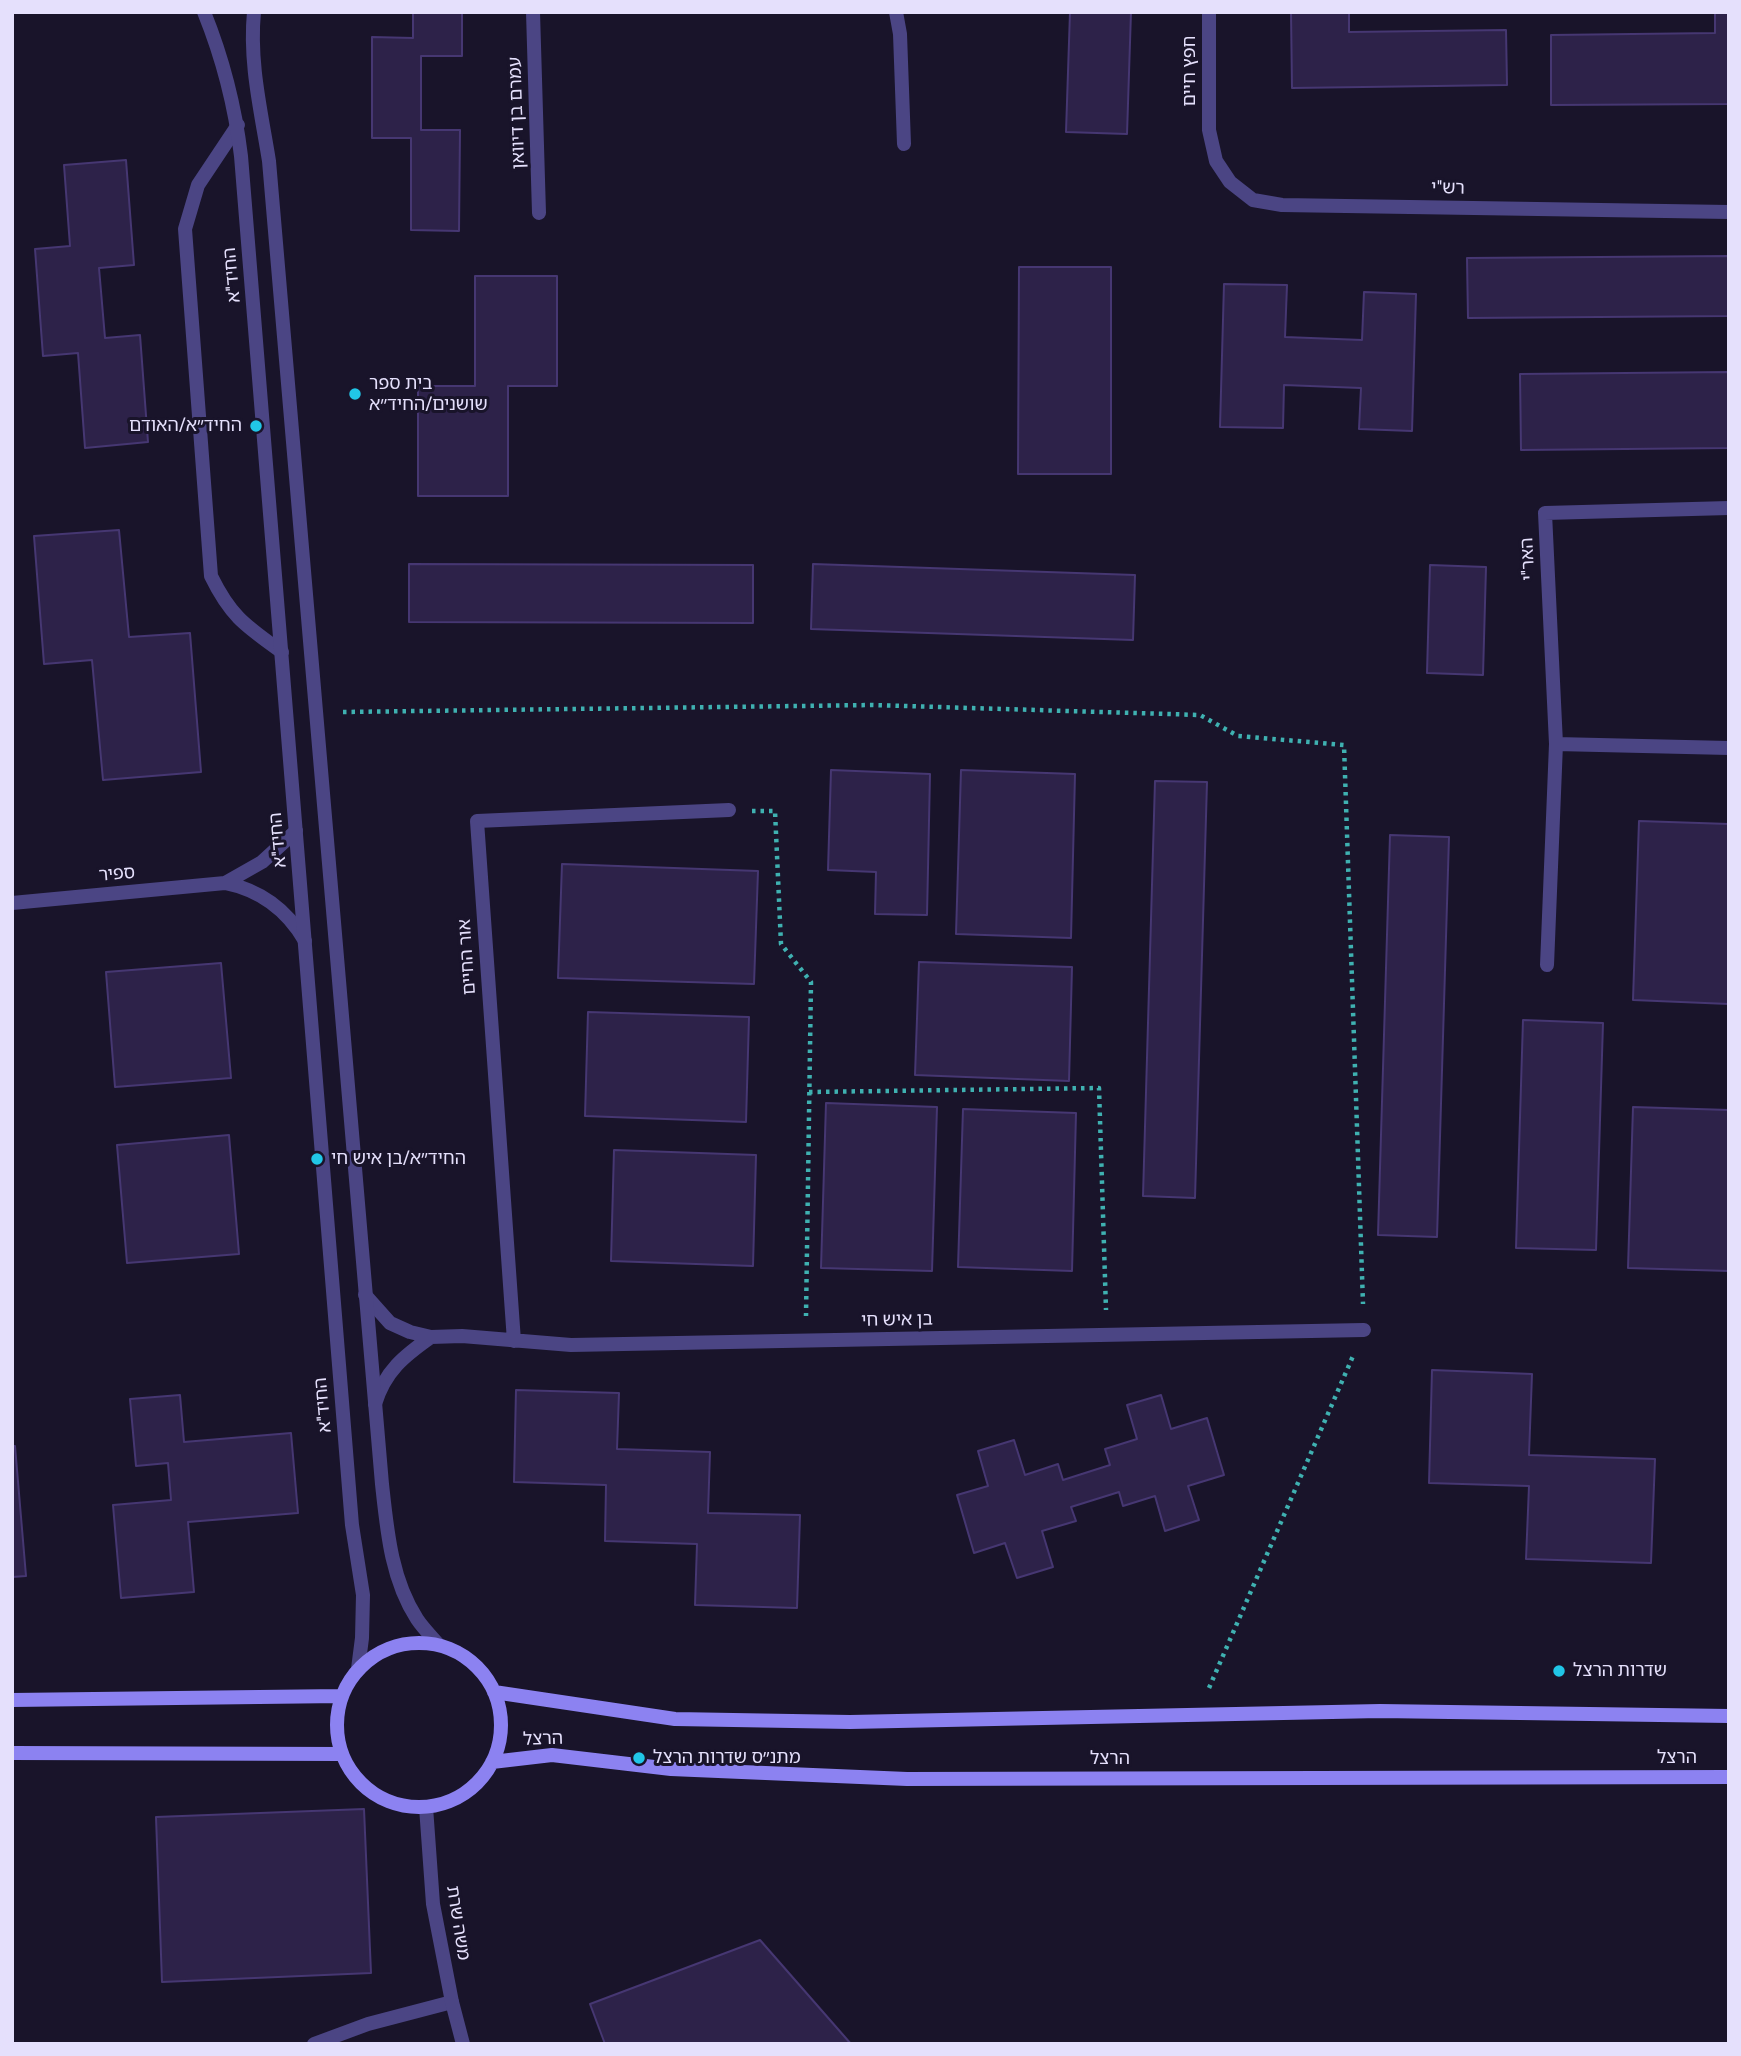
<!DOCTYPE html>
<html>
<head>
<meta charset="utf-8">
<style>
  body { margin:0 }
  #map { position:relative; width:1741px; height:2056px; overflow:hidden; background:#19142a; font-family:Figtree,sans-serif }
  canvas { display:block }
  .frame { position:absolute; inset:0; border:14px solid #e5e0fc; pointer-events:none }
</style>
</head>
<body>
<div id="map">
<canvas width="1741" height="2056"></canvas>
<div class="frame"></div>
</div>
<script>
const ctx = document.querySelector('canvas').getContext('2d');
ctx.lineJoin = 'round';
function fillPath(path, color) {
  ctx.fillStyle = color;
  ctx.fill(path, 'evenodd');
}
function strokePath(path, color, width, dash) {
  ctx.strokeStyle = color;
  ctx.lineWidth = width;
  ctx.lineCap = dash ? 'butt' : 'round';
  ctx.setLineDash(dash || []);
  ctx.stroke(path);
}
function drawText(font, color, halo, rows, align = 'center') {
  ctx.font = font + ' Figtree,"Noto Sans Hebrew",sans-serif';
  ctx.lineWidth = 6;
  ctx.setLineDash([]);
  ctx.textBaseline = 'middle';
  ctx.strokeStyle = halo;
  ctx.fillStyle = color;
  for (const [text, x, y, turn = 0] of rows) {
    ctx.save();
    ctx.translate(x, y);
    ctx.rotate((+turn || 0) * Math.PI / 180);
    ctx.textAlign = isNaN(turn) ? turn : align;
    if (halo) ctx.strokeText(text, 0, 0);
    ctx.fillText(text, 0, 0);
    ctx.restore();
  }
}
const building = new Path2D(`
  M413,12h49v44h-41v74h39l-1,101 -48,-1v-92h-39v-101l41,1z
  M1070,12h61l-4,122 -61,-2z
  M1291,12h58v20l157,-2 1,55 -215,3z
  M1715,12h14v92l-178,1v-70l164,-2z
  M126,160l8,105 -35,3 6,70 35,-3 8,107 -63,6 -7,-95 -35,3 -8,-107 35,-3 -6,-81z
  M1729,256v60l-261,2 -1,-60z
  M1019,267h92v207h-93z
  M475,276h82v110h-49v110h-90v-110h57z
  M1224,284l63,1 -2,52 77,3 2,-48 52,2 -4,137 -53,-2 2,-41 -77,-3 -1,43 -63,-1z
  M1729,372v76l-208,2 -1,-76z
  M119,530l10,107 61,-4 11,139 -98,8 -11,-120 -48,4 -10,-128z
  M409,564l344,1v58l-344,-1z
  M813,564l322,11 -2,65 -322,-11z
  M1430,565l56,2 -3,108 -56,-2z
  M831,770l99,4 -3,141 -52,-1 1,-42 -48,-2z
  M961,770l114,4 -4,164 -115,-4z
  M1155,781l52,1 -12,416 -52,-2z
  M1639,821l90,3v180l-96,-4z
  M1390,835l59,2 -12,400 -59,-2z
  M562,864l196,7 -4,113 -196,-6z
  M919,962l153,5 -3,114 -154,-6z
  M221,963l10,115 -116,9 -9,-115z
  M588,1012l161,5 -3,105 -161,-6z
  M1523,1020l80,3 -7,227 -80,-2z
  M826,1103l111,4 -5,164 -111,-3z
  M1633,1107l96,3v161l-101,-3z
  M963,1109l113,4 -4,158 -114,-4z
  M229,1135l10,119 -112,9 -10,-118z
  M614,1150l142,5 -3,111 -142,-5z
  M1432,1370l100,4 -3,81 126,4 -4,104 -125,-4 3,-73 -100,-3z
  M516,1390l103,3 -2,56 93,3 -2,61 92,2 -3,93 -102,-3 2,-61 -92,-3 1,-56 -92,-3z
  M180,1395l4,47 107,-9 7,80 -110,9 6,70 -73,6 -8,-93 58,-5 -3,-37 -32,3 -6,-67z
  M1161,1395l10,34 36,-11 17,57 -36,11 11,34 -34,11 -10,-35 -32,10 -4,-14 -48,15 5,14 -34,10 11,36 -36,11 -12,-35 -31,10 -17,-58 31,-9 -10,-35 36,-11 11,35 33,-11 5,16 47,-15 -5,-16 32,-10 -10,-34z
  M12,1446h3l11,130 -14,1z
  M364,1809l7,164 -209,9 -6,-165z
  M760,1940l91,104h-246l-15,-40z`);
fillPath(building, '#2d2249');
strokePath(building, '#463772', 2);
strokePath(new Path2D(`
  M343,712l529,-7 328,10 38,21 106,9 19,559
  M752,811h23l6,133 30,38 -5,334
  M809,1092l290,-4 7,222
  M1209,1688l144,-332`), '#3fb1b1', 4.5, [3.5, 5]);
strokePath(new Path2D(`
  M896,12l4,22 4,110
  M238,125l-40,60 -13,44 26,347c20,41 35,50 71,76
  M314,2044l54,-20 84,-22`), '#4b4584', 14);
strokePath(new Path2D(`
  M533,12l6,201
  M1209,12v118l7,31 14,21 23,18 29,5 447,7
  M1556,744l-11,-231 184,-5
  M225,883l37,-21 34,-31
  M12,903l213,-20c35,7 62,27 80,58
  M1547,965l9,-221 173,4
  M365,1295l25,28 20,9 21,5 31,-1 109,9 793,-15
  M514,1341l-37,-520 252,-11
  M375,1404c10,-33 29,-48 56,-67`), '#4b4584', 14);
strokePath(new Path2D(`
  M204,12c19,47 31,94 37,144l111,1369 11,70 -1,43 -4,31
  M254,12c-5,50 7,99 15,149l113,1323c5,46 9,95 35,135 6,9 14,17 21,25
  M426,1807l7,97 19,98 11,42`), '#4b4584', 14);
strokePath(new Path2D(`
  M337 1725a82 82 0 1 1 164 0a82 82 0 1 1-164 0Z
  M494,1692l181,27 175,3 530,-11 349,5
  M12,1700l329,-4
  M12,1753l330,1
  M492,1762l60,-7 119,14 236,10 822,-2`), '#8c82f1', 14);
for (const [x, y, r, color] of [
  [355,394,7,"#21c6e7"],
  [256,426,7,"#21c6e7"],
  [317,1159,7,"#21c6e7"],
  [1559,1671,7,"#21c6e7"],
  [639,1758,7,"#21c6e7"]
]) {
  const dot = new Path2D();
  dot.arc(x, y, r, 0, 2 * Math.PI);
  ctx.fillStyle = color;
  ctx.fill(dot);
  strokePath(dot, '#19142a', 2.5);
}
drawText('18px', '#e5e0fc', '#19142a', [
  ["חפץ חיים",1190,71,-90],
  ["עמרם בן דיוואן",517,113,-92],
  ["רש\"י",1448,188,1],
  ["החיד\"א",232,275,-95],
  ["האר\"י",1528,559,-93],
  ["החיד\"א",278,840,-95],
  ["ספיר",117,874,-5],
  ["אור החיים",467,957,-94],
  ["בן איש חי",897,1320,-1],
  ["החיד\"א",323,1405,-95],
  ["הרצל",543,1739,-2],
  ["הרצל",1677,1758],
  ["הרצל",1110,1759],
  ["משה שרת",458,1923,81]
]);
drawText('18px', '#e5e0fc', '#19142a', [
  ["בית ספר",369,384],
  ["שושנים/החיד״א",369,405],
  ["החיד״א/האודם",242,426,"right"],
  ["החיד״א/בן איש חי",331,1159],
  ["שדרות הרצל",1573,1671],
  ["מתנ״ס שדרות הרצל",653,1758]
], 'left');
</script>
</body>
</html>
